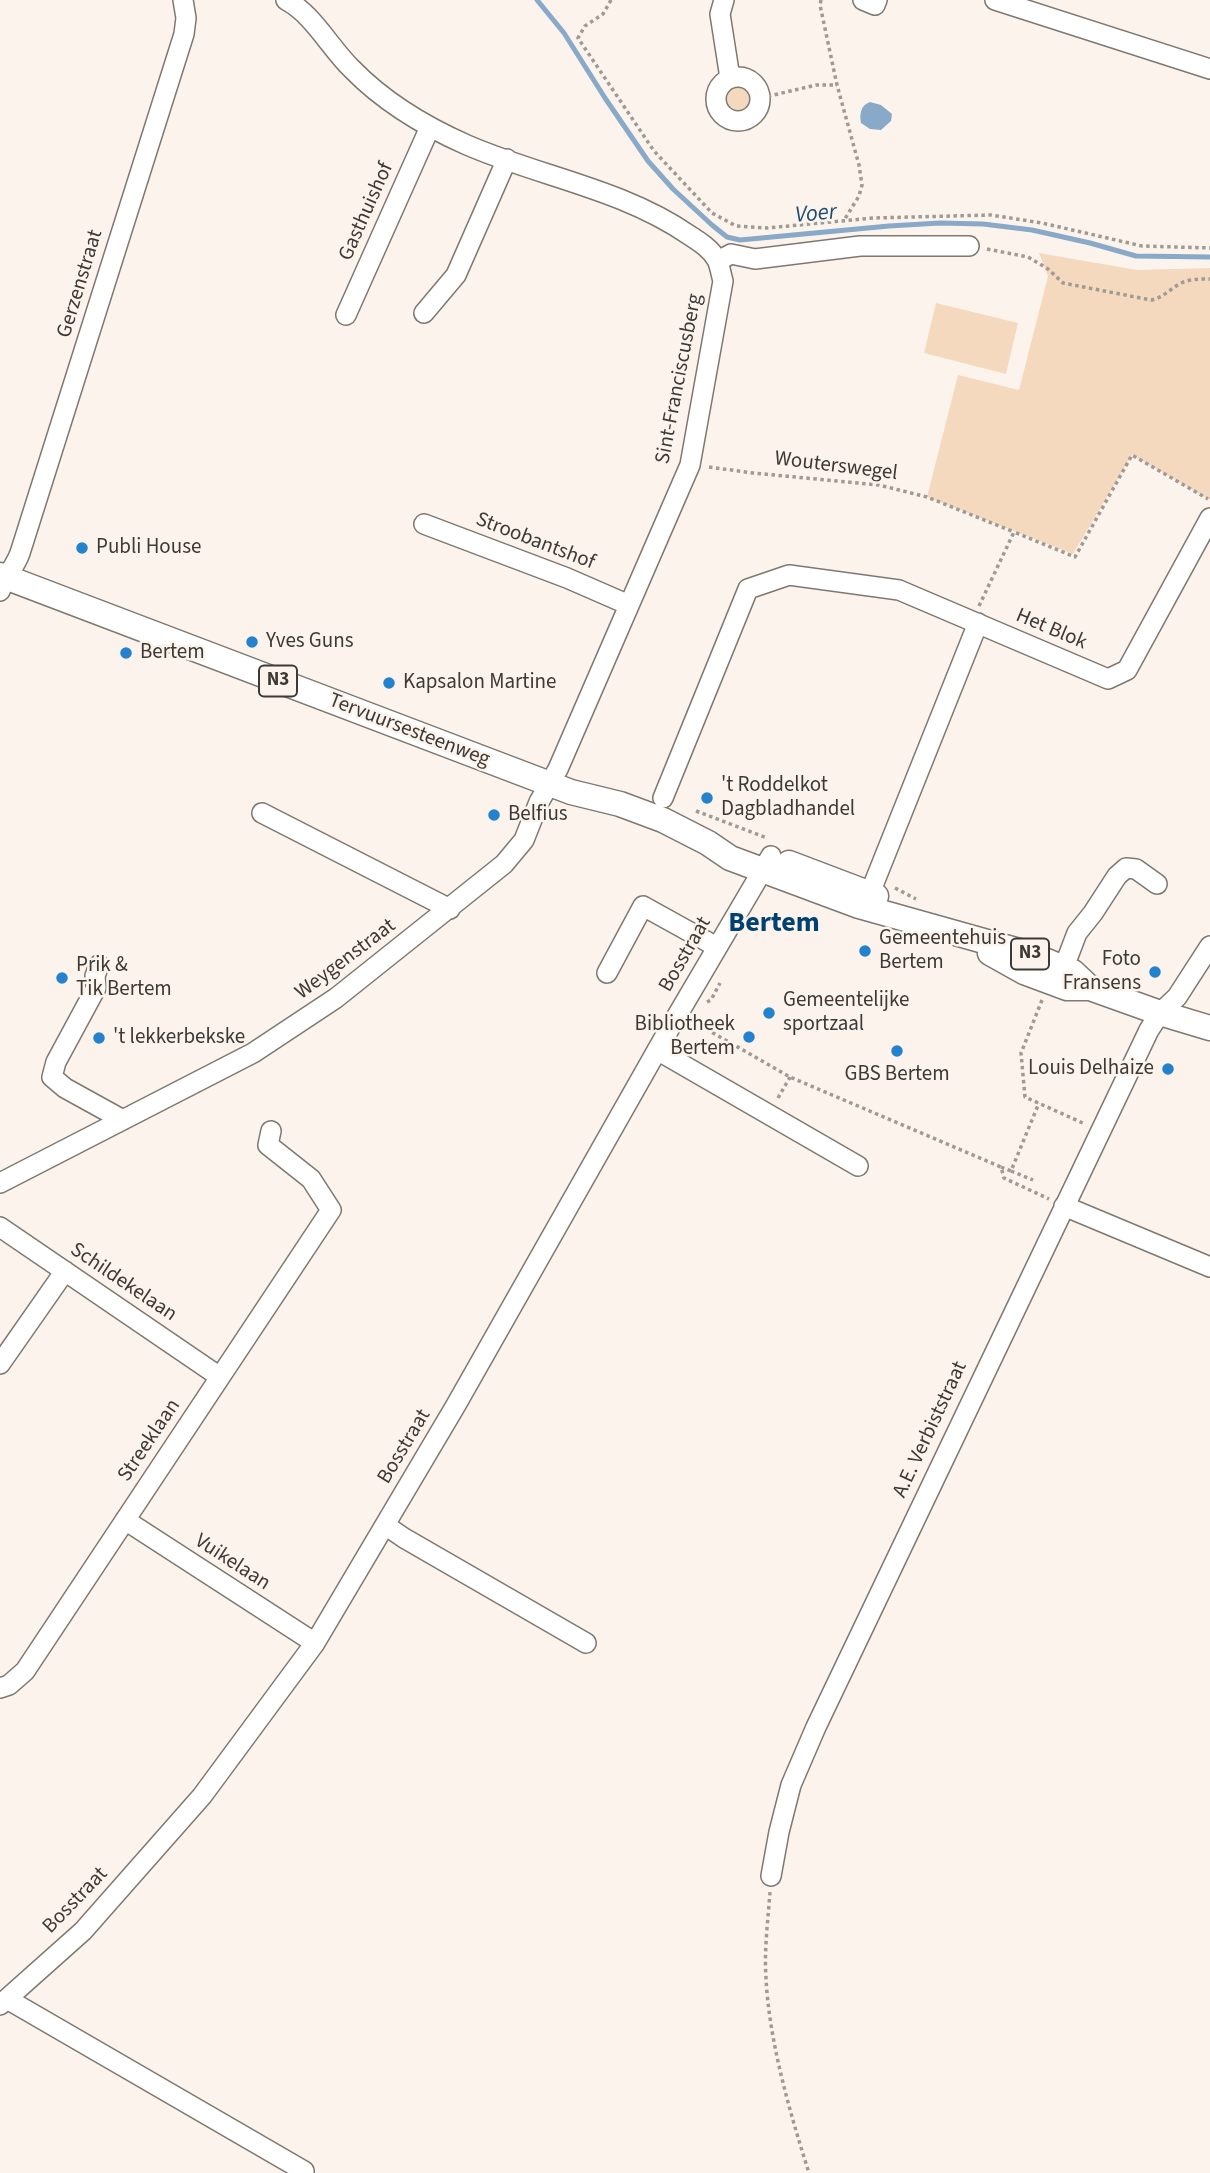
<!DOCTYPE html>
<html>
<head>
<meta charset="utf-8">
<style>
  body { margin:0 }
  canvas { display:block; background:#fcf4ec }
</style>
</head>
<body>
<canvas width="1210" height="2173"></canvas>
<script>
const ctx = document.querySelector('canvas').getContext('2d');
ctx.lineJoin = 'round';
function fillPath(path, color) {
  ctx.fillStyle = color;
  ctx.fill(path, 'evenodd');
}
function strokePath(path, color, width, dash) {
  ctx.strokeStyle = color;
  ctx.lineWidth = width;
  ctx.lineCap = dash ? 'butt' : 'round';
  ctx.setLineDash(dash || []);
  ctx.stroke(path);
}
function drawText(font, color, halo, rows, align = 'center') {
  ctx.font = font + ' "Source Sans 3",sans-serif';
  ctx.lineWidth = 5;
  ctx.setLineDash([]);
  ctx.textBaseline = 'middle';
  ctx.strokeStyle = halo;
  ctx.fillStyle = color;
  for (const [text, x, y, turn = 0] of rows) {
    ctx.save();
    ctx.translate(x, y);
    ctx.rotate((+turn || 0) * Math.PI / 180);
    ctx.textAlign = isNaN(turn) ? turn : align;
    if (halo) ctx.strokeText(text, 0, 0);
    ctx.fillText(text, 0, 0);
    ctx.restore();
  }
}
fillPath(new Path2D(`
  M724 99a14 14 0 1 1 28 0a14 14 0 1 1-28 0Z
  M1039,253l98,17 73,-2v232l-78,-45 -59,99 -146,-57 31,-122 61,15 29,-114z
  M936,303l82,20 -12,51 -82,-21z`), '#f5d9be');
fillPath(new Path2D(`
  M870,102l11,3 11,9 -1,7 -10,9 -11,-1 -9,-6c-2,-9 0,-18 9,-21z`), '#89a9c8');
strokePath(new Path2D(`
  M537,0l27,33 41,65 43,63 25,28 39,36 15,12 13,3 149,-14 51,-3 43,1 49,6 58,13 46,13 74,1`), '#89a9c8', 5);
const minor = new Path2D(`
  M724,0l-4,14 10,64
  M863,0l12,5 2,-5
  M995,0l215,69
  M716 99a22 22 0 1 1 44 0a22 22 0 1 1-44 0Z
  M718,261l13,-7 24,5 105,-13h109
  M424,313l32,-38 51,-116
  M346,315l84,-188
  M424,524l143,54 62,27
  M0,591c5,-14 15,-24 20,-38l164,-519 2,-16 -3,-18
  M663,798l85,-209 41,-14 110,15 209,89 19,-9 83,-152
  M262,813l188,96
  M862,903l8,-10 108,-270
  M99,965l-4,11 1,12 -40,74 -4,15 13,11 58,32
  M1064,967l13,-34 16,-20 24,-37 9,-8 10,1 21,15
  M607,973l36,-67 74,41
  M657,1050l201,116
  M0,1183l253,-130 83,-55 168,-134 20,-24 15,-38 19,-33 132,-304 33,-184c-2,-7 -3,-15 -6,-21 -6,-11 -17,-18 -28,-25 -67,-46 -148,-58 -222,-90 -43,-19 -82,-42 -115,-76 -22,-21 -39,-55 -66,-69
  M1064,1206l146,61
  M0,1227l220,150
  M0,1364l65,-93
  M125,1520l190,123
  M385,1525l19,13 182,105
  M0,1688l9,-3 16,-14 306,-461 -20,-31 -43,-34 3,-14
  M771,1876l8,-44 12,-47 25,-58 333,-697 11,-17 17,-16 33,-51
  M7,1999l297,172
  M0,2005l83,-74 119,-135 113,-153 141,-238 208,-367 107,-182`);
const major = new Path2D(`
  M0,575l571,217 49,12 43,16 45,23 22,15 129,48 171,48 43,18 17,16
  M789,863l87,33
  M990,953l34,19 43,16h23l70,25 50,15`);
strokePath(minor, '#7f7871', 22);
strokePath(major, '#7f7871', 27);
strokePath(new Path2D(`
  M611,0l-8,14 -18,12 -7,12 76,113 58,62 24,13 31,2 106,-10 118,-3 51,8 100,23 68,2
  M821,0l-1,5 17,80 22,80 3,20 -3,11 -16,26
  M761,98l55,-13h21
  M987,249l41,8 20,12 15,14 88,17c12,-2 19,-11 30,-17 9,-4 19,-4 29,-4
  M709,467l44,6 126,12 48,12 87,35
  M979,606l35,-74 61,25 57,-102 76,44
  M696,811l71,27
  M895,888l21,11
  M1042,1000l-21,53 4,44 60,27
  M707,1002l4,-2 9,-17
  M694,1022l96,55 211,90 3,11 45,21
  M778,1098l12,-21
  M1001,1167l10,4 28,-68
  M1011,1171l22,9
  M770,1892c-2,29 -6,58 -4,86 3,63 24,135 43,195`), '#9f9a94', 3.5, [3.5, 3.5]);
strokePath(minor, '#fff', 19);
strokePath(major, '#fff', 24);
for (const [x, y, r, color] of [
  [82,548,7,"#2481cd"],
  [252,642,7,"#2481cd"],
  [126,653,7,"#2481cd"],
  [389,683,7,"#2481cd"],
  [707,798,7,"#2481cd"],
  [494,815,7,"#2481cd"],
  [865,951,7,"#2481cd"],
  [1155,972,7,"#2481cd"],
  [62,978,7,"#2481cd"],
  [769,1013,7,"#2481cd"],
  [749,1037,7,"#2481cd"],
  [99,1038,7,"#2481cd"],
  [897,1051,7,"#2481cd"],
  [1168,1069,7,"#2481cd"]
]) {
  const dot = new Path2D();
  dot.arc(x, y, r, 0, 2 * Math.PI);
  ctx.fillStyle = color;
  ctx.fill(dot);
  strokePath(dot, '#fcf4ec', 2.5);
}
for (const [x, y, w] of [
  [278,681,38],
  [1030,954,38]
]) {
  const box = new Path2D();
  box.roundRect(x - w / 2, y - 15.5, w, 31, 5);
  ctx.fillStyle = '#fcf4ec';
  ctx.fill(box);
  strokePath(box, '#3c3936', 2);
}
drawText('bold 19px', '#3c3936', null, [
  ["N3",278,681],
  ["N3",1030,954]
]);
drawText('21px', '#3c3936', '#fcf4ec', [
  ["Gasthuishof",367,212,-66],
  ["Gerzenstraat",81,284,-73],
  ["Sint-Franciscusberg",680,379,-79],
  ["Wouterswegel",836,467,7],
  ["Stroobantshof",535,542,21],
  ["Het Blok",1051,630,23],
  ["Tervuursesteenweg",409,731,21],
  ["Bosstraat",686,955,-60],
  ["Weygenstraat",346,960,-37],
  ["Schildekelaan",123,1283,34],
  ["A.E. Verbiststraat",931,1430,-65],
  ["Streeklaan",150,1441,-56],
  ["Bosstraat",405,1447,-59],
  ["Vuikelaan",232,1563,33],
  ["Bosstraat",76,1901,-46]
]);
drawText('21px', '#3c3936', '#fcf4ec', [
  ["Publi House",96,548],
  ["Yves Guns",266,642],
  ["Bertem",140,653],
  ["Kapsalon Martine",403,683],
  ["'t Roddelkot",721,786],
  ["Dagbladhandel",721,810],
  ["Belfius",508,815],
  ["Gemeentehuis",879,939],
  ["Bertem",879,963],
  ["Foto",1141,960,"right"],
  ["Fransens",1141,984,"right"],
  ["Prik &",76,966],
  ["Tik Bertem",76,990],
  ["Gemeentelijke",783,1001],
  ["sportzaal",783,1025],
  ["Bibliotheek",735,1025,"right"],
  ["Bertem",735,1049,"right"],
  ["'t lekkerbekske",113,1038],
  ["Louis Delhaize",1154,1069,"right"],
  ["GBS Bertem",897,1075,"center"]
], 'left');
drawText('italic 23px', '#1b4b76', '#fcf4ec', [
  ["Voer",816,215,-5]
]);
drawText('bold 28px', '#014171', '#fcf4ec', [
  ["Bertem",774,925]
]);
</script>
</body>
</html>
